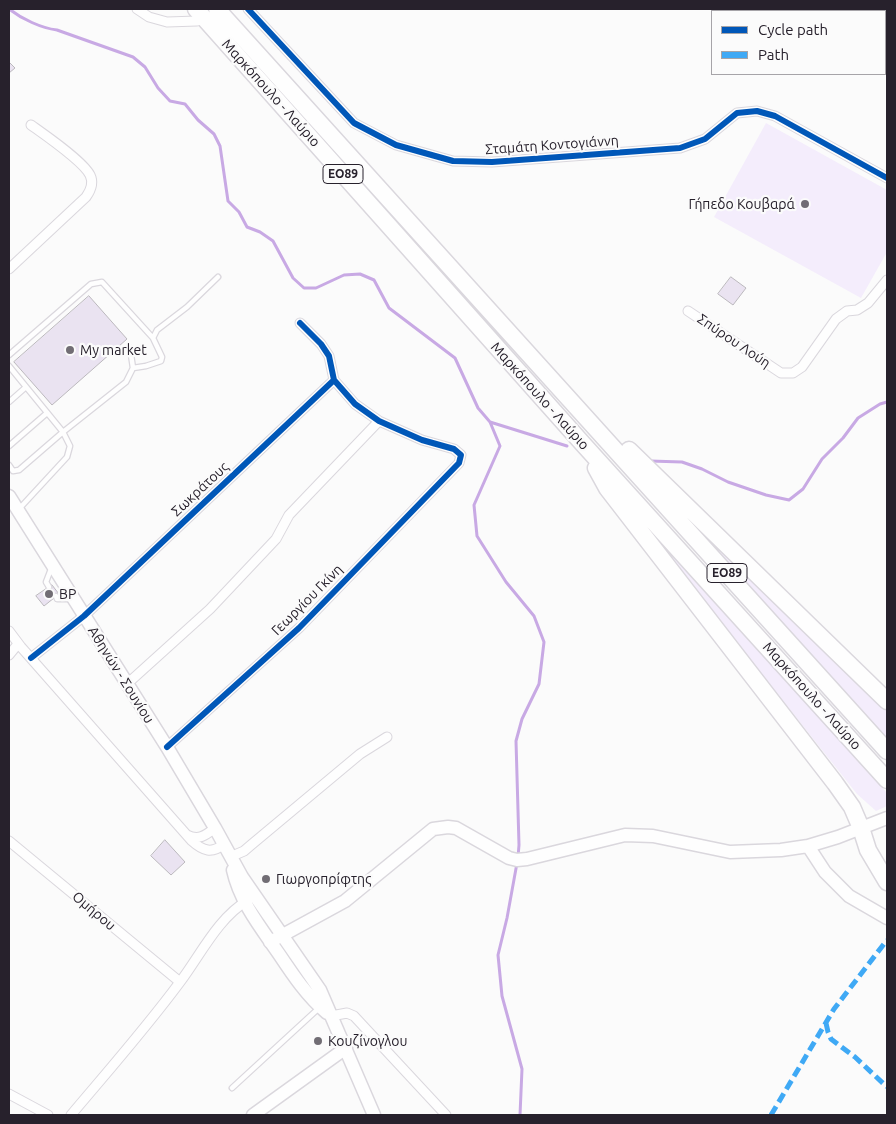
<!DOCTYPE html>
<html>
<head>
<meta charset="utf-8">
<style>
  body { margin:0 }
  #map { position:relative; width:896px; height:1124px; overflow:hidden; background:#fbfbfb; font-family:Ubuntu,sans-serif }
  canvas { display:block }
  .frame { position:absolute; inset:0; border:10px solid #27212c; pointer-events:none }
  .legend { position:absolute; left:711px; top:10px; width:175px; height:65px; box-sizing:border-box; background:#fbfbfb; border:1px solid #a6a4a8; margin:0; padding:6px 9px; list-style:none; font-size:15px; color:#27212c }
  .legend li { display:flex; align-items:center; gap:10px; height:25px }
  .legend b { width:25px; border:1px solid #a6a4a8 }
</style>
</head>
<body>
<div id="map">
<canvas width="896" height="1124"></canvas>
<div class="frame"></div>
<ul class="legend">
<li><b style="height:6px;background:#0057b8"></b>Cycle path</li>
<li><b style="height:6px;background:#3fa9f5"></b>Path</li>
</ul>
</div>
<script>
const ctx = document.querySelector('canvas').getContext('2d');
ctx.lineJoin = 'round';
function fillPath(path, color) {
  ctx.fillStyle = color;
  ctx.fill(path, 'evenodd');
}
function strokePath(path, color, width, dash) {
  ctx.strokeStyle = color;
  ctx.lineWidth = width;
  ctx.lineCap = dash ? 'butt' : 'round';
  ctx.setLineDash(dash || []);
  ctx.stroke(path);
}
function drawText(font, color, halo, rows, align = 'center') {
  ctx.font = font + ' Ubuntu,sans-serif';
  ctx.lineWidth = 4.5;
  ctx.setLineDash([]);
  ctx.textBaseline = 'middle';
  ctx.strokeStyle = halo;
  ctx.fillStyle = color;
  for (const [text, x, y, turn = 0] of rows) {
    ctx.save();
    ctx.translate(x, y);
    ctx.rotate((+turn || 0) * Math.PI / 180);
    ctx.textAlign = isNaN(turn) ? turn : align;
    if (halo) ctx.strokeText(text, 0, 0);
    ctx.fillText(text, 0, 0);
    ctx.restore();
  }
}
fillPath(new Path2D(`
  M766,123l121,67v62l-26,46 -147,-81z
  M656,489l231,221v35z
  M622,495l265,298v13l-11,5 -19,-17 -236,-297z`), '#f4edfc');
strokePath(new Path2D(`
  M9,9c13,10 32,19 48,21l76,27 12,10 13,21 12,13 15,3 13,16 16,14 6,12 8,55 11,11 8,15 13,5 13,9 20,37 11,10h12l28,-13 16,-1 14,6 15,28 66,50 23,50 12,14 77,24
  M490,422l10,24 -26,59 3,31 29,46 28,34 10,26 -5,42 -17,35 -6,22 3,104 -1,12
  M650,461l32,1 20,7 26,13 38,13 23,5 14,-11 19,-30 21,-21 15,-20 22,-14 7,-2
  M517,863l-10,55 -9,37 4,41 20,73 -2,46`), '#c8a9e4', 3);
const building = new Path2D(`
  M9,62l6,6 -6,5z
  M731,277l15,11 -13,17 -15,-11z
  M89,296l38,43 -75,66 -38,-43z
  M52,585l7,9 -15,12 -8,-10z
  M165,840l20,22 -14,13 -20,-19z`);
fillPath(building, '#eae3f1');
strokePath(building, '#bbb8bd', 1);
const lane = new Path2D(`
  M9,355l82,-71 11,-2 51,56
  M9,366l54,66 7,14 -3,11 -48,52
  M133,368l13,-2 15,-5 1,-4 -9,-19 4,-8 30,-23 31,-30
  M9,402l17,-15
  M9,446l38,-33
  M9,465l4,6 6,-1 44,-38 63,-50 7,-14 -3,-20
  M49,587l-3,-5 5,-13
  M56,596l1,3h13
  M232,1088l87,-80`);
const street = new Path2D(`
  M137,9l12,8 18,5 30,-1 7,-3
  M248,9l106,114 42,22 57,16 39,1 188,-14 25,-9 32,-26 20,-2 18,5 112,62
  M9,269l77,-72c5,-7 8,-14 4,-22 -7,-14 -45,-40 -59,-50
  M688,311l93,62h12l9,-6 34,-48 11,-8 10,-1 11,-7 19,-23
  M9,631l12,16 171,194c11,10 20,13 32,3
  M9,655l9,-11
  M31,658l53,-42 250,-236
  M127,684l83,-75 66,-70 13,-24 90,-94
  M167,747l132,-119 160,-165 2,-8 -7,-6 -32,-9 -43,-19 -24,-17 -21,-24 -5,-24 -8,-12 -21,-21
  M187,835c12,6 19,0 28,-7
  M9,841l171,141
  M230,857l14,-6 7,-6 109,-91 27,-17
  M331,1016l16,-3 7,3 92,99
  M9,1094l39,21
  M71,1115c37,-44 75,-87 109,-133 21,-28 38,-64 68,-82`);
const secondary = new Path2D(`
  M9,496l158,251 48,81 27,49 78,113 54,125
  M808,846l17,26 24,24 38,22
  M233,870c7,32 28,58 46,84 14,21 28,42 48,59
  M270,942l75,-41 88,-72 15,-2 8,1 53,30 8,2 10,-1 98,-24 28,1 77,16 51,-2 27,-4 30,-9 49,-19
  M253,1115l93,-67`);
const highway = new Path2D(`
  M196,9l387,435 304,336
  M217,9l670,742
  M629,450l258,251
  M596,468l11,20 228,295 17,24 9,21 7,22 19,32`);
strokePath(lane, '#dad7dd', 7);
strokePath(street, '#dad7dd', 11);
strokePath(secondary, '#dad7dd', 15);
strokePath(highway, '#dad7dd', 19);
strokePath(lane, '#fefefe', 4.5);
strokePath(street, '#fefefe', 9);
strokePath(secondary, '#fefefe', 12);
strokePath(highway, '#fefefe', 16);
strokePath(new Path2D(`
  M826,1023l2,9 3,7 24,18 32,30
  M771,1115l63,-106 53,-69`), '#3fa9f5', 5, [10, 5]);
strokePath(new Path2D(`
  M248,9l106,114 42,22 57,16 39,1 188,-14 25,-9 32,-26 20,-2 18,5 112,62
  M31,658l53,-42 250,-236
  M167,747l132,-119 160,-165 2,-8 -7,-6 -32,-9 -43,-19 -24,-17 -21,-24 -5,-24 -8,-12 -21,-21`), '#0057b8', 6);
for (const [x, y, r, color] of [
  [805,204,5,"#716d74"],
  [70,350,5,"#716d74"],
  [49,594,5,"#716d74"],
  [266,879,5,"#716d74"],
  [318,1041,5,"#716d74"]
]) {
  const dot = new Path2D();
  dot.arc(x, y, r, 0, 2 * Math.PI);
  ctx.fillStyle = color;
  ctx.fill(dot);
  strokePath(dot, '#fbfbfb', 2);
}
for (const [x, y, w] of [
  [343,174,40],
  [727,573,40]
]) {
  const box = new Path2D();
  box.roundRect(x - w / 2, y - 9.5, w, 19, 4);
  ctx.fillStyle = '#fbfbfb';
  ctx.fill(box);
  strokePath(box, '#27212c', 1);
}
drawText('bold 12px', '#27212c', null, [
  ["ΕΟ89",343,174],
  ["ΕΟ89",727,573]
]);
drawText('14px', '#27212c', '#fbfbfb', [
  ["Μαρκόπουλο - Λαύριο",271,93,48],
  ["Σταμάτη Κοντογιάννη",552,145,-4],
  ["Σπύρου Λούη",734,341,34],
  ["Μαρκόπουλο - Λαύριο",540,396,48],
  ["Σωκράτους",200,489,-43],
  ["Γεωργίου Γκίνη",307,600,-45],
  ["Αθηνών - Σουνίου",121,675,58],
  ["Μαρκόπουλο - Λαύριο",812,696,48],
  ["Ομήρου",94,911,40]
]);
drawText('14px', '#27212c', '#fbfbfb', [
  ["Γήπεδο Κουβαρά",795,204,"right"],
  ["My market",80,350],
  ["BP",59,594],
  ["Γιωργοπρίφτης",276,879],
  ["Κουζίνογλου",328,1041]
], 'left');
</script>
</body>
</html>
